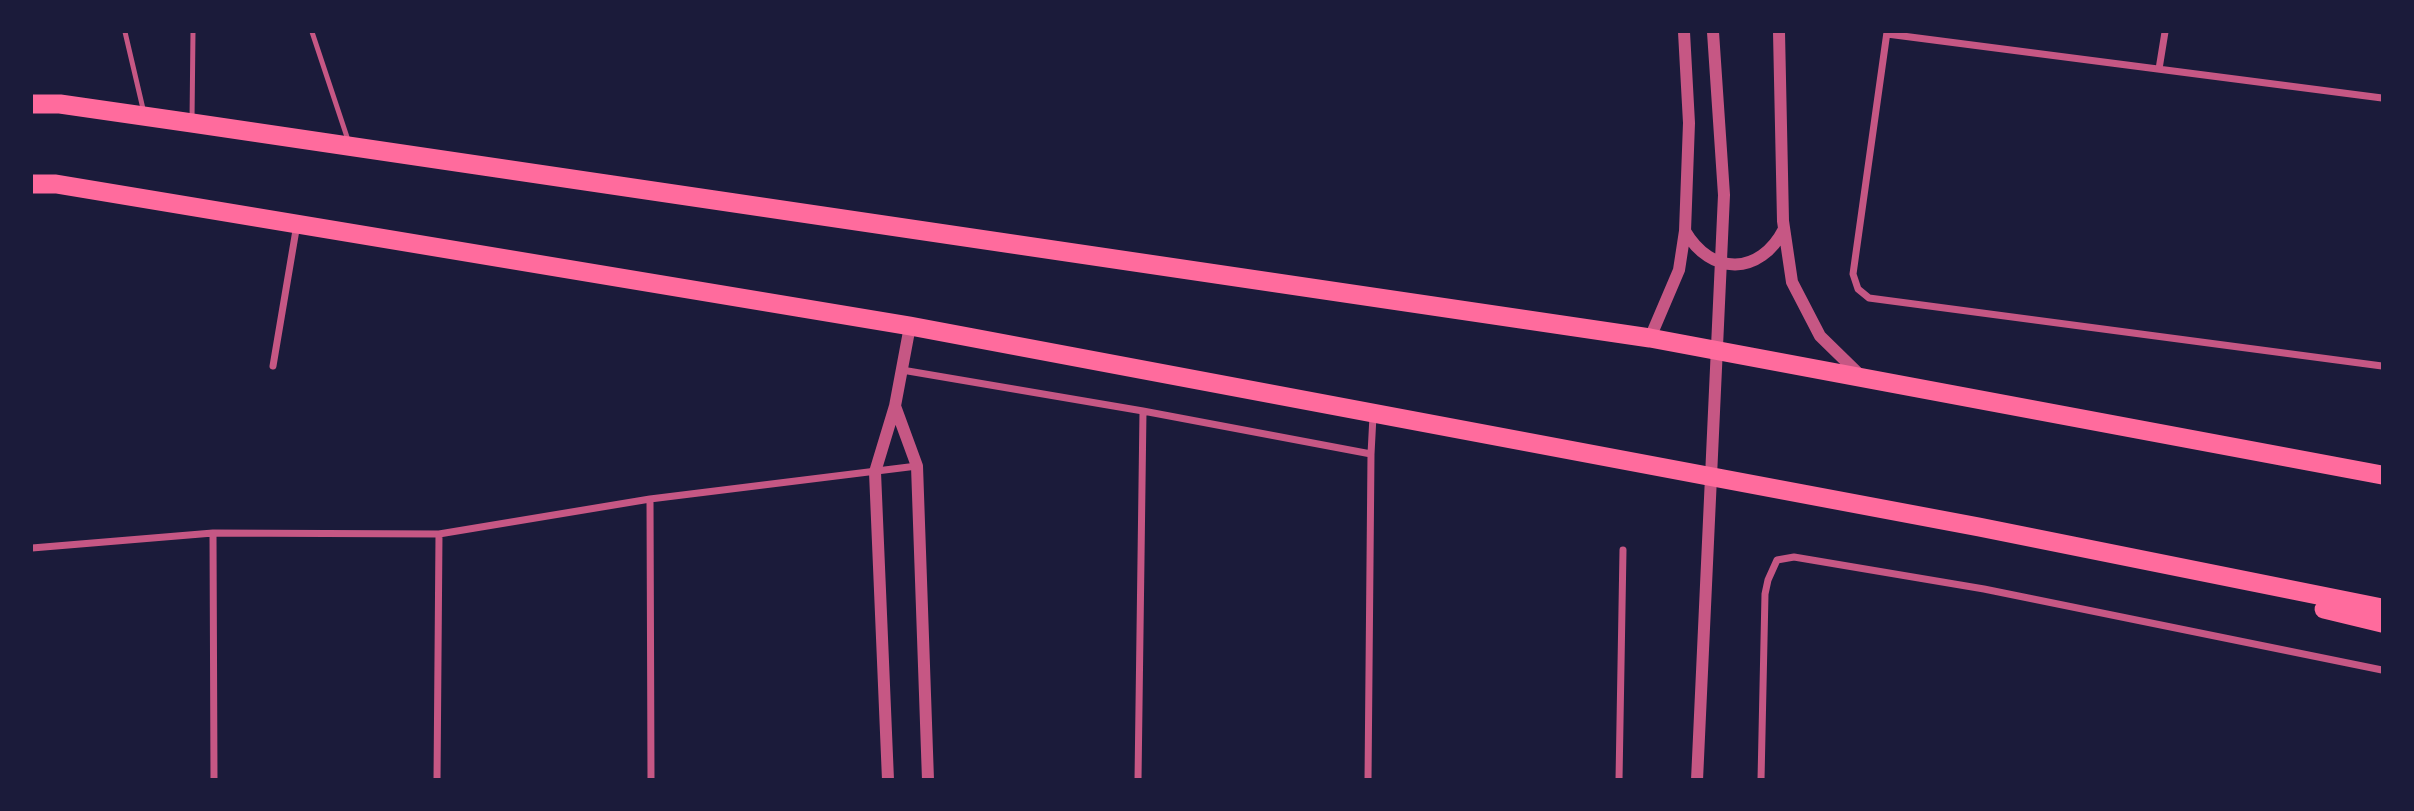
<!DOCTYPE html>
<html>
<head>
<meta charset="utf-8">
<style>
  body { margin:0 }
  #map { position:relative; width:2414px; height:811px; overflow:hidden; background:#1b1b3a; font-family:Ubuntu,sans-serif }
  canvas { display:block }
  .frame { position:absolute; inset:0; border:33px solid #1b1b3a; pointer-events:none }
</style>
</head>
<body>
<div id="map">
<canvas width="2414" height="811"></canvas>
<div class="frame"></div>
</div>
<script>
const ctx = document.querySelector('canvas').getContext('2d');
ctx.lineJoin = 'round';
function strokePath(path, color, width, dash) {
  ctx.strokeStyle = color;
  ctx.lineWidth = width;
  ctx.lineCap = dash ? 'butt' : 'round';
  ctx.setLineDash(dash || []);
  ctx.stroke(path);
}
strokePath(new Path2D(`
  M125,32l19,81
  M312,32l37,111
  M192,120l1,-88`), '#c65784', 5);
strokePath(new Path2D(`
  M1887,32l-34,242 5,15 11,9 513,68
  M1887,34l495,64
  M2159,69l6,-37
  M273,366l24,-142
  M902,370l241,41 228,43
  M650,499l1,281
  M213,533l1,247
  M32,548l181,-15 226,1 211,-35 267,-33
  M437,780l2,-246
  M1138,780l5,-369
  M1368,780l3,-326 2,-38
  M1619,780l4,-230
  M1761,780l4,-186 3,-14 9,-20 17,-3 190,32 398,81`), '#c65784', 7);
strokePath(new Path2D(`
  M1779,32l4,189 9,61 28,54 43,42
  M1685,231c26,45 75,45 99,-2
  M1650,338l29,-68 6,-39 4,-108 -5,-91
  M895,406l22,60 11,314
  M888,780l-13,-308 20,-66 15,-80
  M1697,780l27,-585 -11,-163`), '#c65784', 12);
strokePath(new Path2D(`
  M32,104h28l132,19 1458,215 732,137
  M32,184h24l854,142 1069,201 403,81
  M2324,609l58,14`), '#ff6b9d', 19);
</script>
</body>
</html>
